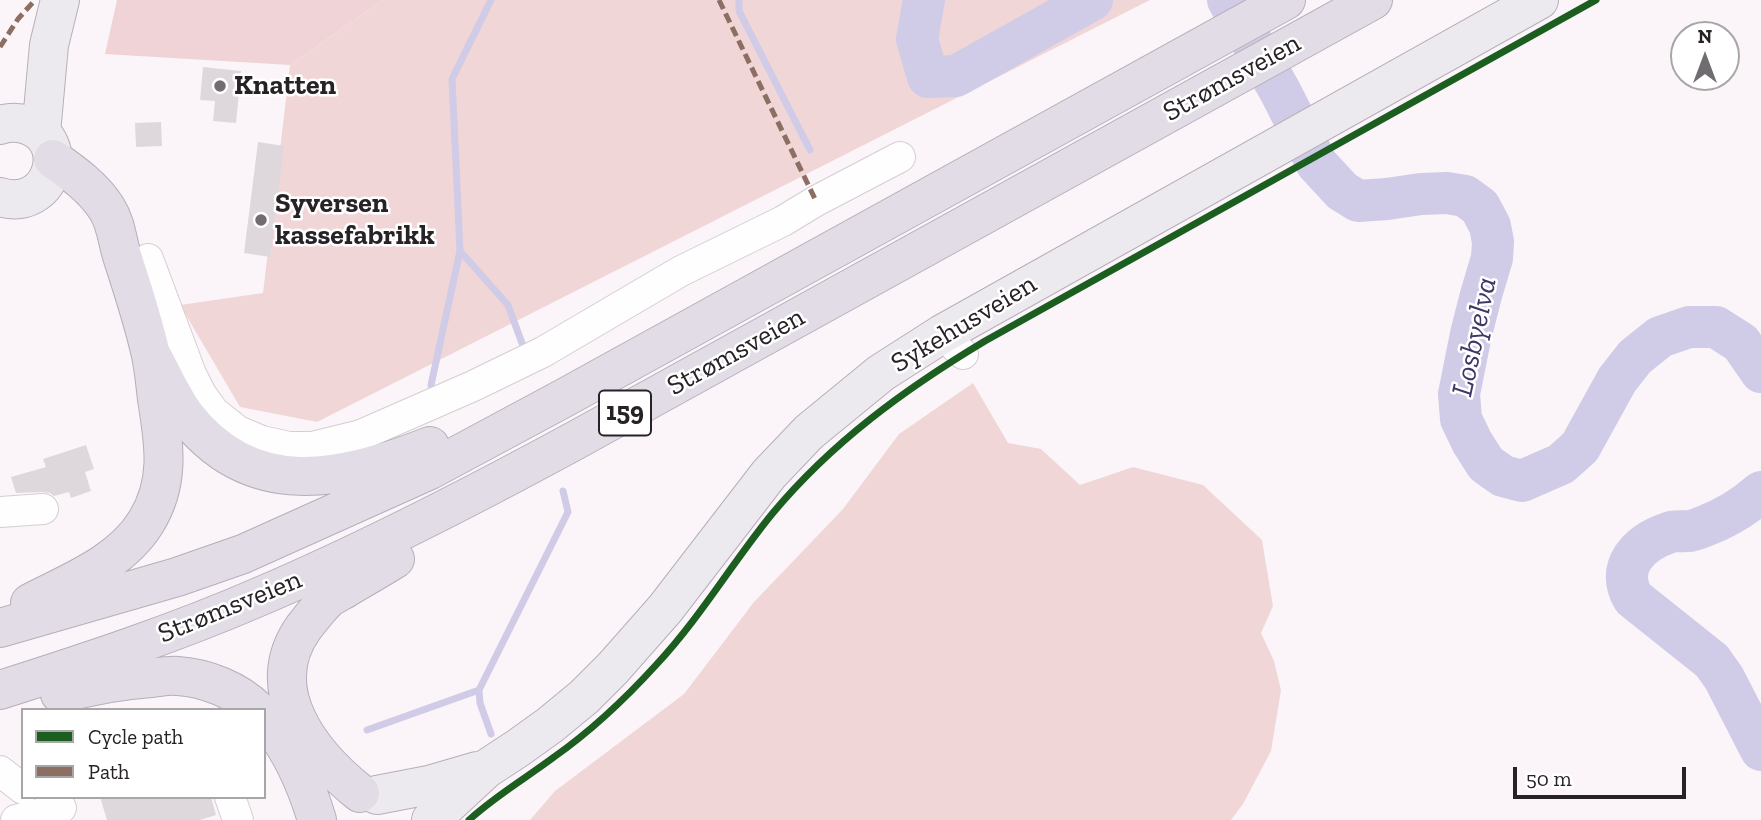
<!DOCTYPE html>
<html>
<head>
<meta charset="utf-8">
<style>
  body { margin:0 }
  #map { position:relative; width:1761px; height:820px; overflow:hidden; background:#fbf5fa; font-family:"Zilla Slab",serif }
  canvas { display:block }
  .legend { position:absolute; left:21px; top:708px; width:245px; height:91px; box-sizing:border-box; background:#fff; border:2px solid #a8a7a8; margin:0; padding:9px 12px; list-style:none; font-size:21px; color:#262225 }
  .legend li { display:flex; align-items:center; gap:14px; height:35px }
  .legend b { width:35px; border:2px solid #a8a7a8 }
  .north { position:absolute; left:1670px; top:21px; width:70px; height:70px; box-sizing:border-box; background:#fff; border:2px solid #a8a7a8; border-radius:50%; rotate:0deg; font-size:19px; font-weight:700; line-height:28px; text-align:center; color:#262225 }
  .north::after { content:''; display:block; margin:auto; width:24px; height:32px; background:#716c70; clip-path:polygon(50% 0,100% 100%,50% 72%,0 100%) }
  .scale { position:absolute; left:1513px; top:767px; width:173px; height:32px; box-sizing:border-box; border:4px solid #262225; border-top:0; padding-left:9px; font-size:21px; line-height:24px; white-space:nowrap; color:#262225; -webkit-text-stroke:5px #fff; paint-order:stroke }
</style>
</head>
<body>
<div id="map">
<canvas width="1761" height="820"></canvas>
<ul class="legend">
<li><b style="height:9px;background:#1b5e20"></b>Cycle path</li>
<li><b style="height:9px;background:#8d6e63"></b>Path</li>
</ul>
<div class="north">N</div>
<div class="scale">50 m</div>
</div>
<script>
const ctx = document.querySelector('canvas').getContext('2d');
ctx.lineJoin = 'round';
function fillPath(path, color) {
  ctx.fillStyle = color;
  ctx.fill(path, 'evenodd');
}
function strokePath(path, color, width, dash) {
  ctx.strokeStyle = color;
  ctx.lineWidth = width;
  ctx.lineCap = dash ? 'butt' : 'round';
  ctx.setLineDash(dash || []);
  ctx.stroke(path);
}
function drawText(font, color, halo, rows, align = 'center') {
  ctx.font = font + ' "Zilla Slab",serif';
  ctx.lineWidth = 5;
  ctx.setLineDash([]);
  ctx.textBaseline = 'middle';
  ctx.strokeStyle = halo;
  ctx.fillStyle = color;
  for (const [text, x, y, turn = 0] of rows) {
    ctx.save();
    ctx.translate(x, y);
    ctx.rotate((+turn || 0) * Math.PI / 180);
    ctx.textAlign = isNaN(turn) ? turn : align;
    if (halo) ctx.strokeText(text, 0, 0);
    ctx.fillText(text, 0, 0);
    ctx.restore();
  }
}
fillPath(new Path2D(`
  M117,0h266l-93,65 -185,-11z`), '#efd3d6');
fillPath(new Path2D(`
  M383,0h767l-833,422 -77,-15 -60,-102 83,-12 27,-228z
  M973,383l35,60 33,6 39,36 53,-18 70,18 59,55 11,66 -12,27 13,28 7,29 -10,61 -28,53 -12,16h-701l25,-29 129,-97 70,-92 89,-93 56,-75z`), '#f1d6d7');
strokePath(new Path2D(`
  M739,0v11l71,139
  M460,251l48,54 15,41
  M431,385l29,-134 -8,-172 39,-79
  M479,690l1,13 11,31
  M367,730l112,-40 89,-178 -5,-21`), '#d0cbe6', 7);
strokePath(new Path2D(`
  M924,0l-7,39 11,38 28,-1 136,-76
  M1228,0l52,91 37,73 25,27 16,10 29,-2 34,-5 26,-1 18,3 15,11 10,19 3,16 -1,16 -11,37 -10,39 -12,60 2,25 11,23 14,22 17,12 19,5 39,-17 19,-17 37,-67 18,-23 25,-20 29,-10h27l25,16 20,29
  M1761,492c-17,15 -35,26 -56,34 -5,2 -10,4 -15,5 -8,1 -15,-1 -22,2 -29,10 -53,34 -35,65l79,63 12,17 37,72`), '#d0cbe6', 42);
fillPath(new Path2D(`
  M203,67l38,4 -5,52 -23,-2 2,-20 -15,-1z
  M161,122l1,24 -26,1 -1,-24z
  M258,142l26,4 -14,111 -26,-4z
  M86,445l8,24 -9,3 6,19 -20,7 -2,-6 -15,4 -4,-3 -8,-1 -26,1 -5,-16 35,-10 -3,-8z
  M100,797h111l5,18 -16,5h-93z`), '#ded8dc');
const minor = new Path2D(`
  M148,259l43,115 10,20 13,18 24,19 24,10 27,6h23l49,-12 112,-49 70,-34 138,-81 102,-50 33,-20 84,-44
  M942,334l21,20
  M0,512l43,-3
  M0,771l23,18
  M230,797l8,23
  M16,820l45,-12`);
const major = new Path2D(`
  M0,125c9,-3 18,-3 27,0 47,16 24,88 -27,72
  M41,133l8,-88 11,-45
  M377,795l52,-10 48,-14
  M431,820l55,-51 32,-21 32,-23 34,-28 29,-29 52,-59 104,-135 40,-42 72,-59 61,-39 597,-334`);
const highway = new Path2D(`
  M151,354c11,20 21,43 34,61 66,86 157,66 245,31
  M30,603c40,-21 91,-40 116,-81 25,-40 18,-79 11,-123 -2,-16 -3,-32 -7,-48 -7,-31 -17,-61 -27,-92 -6,-17 -6,-34 -16,-50 -13,-21 -34,-36 -54,-50
  M0,628l177,-51 66,-23 187,-84 134,-72 722,-398
  M0,690c88,-28 176,-57 261,-94 108,-46 212,-100 315,-156l797,-440
  M60,694c30,-8 60,-14 91,-16 9,-1 18,-3 27,-2 28,2 59,14 79,34
  M274,730c21,27 33,57 43,90
  M360,793c-49,-39 -101,-104 -56,-166 8,-10 16,-21 25,-29 6,-4 13,-7 19,-11 15,-9 31,-18 47,-28`);
strokePath(minor, '#d3ced2', 32);
strokePath(major, '#b6aeb9', 40);
strokePath(highway, '#b6aeb9', 40);
strokePath(minor, '#fefefe', 30);
strokePath(major, '#edeaef', 38);
strokePath(highway, '#e2dce6', 38);
strokePath(new Path2D(`
  M719,0l97,201
  M0,47l18,-28 17,-19`), '#8d6e63', 5, [10, 5]);
strokePath(new Path2D(`
  M469,820c26,-24 57,-42 85,-63 37,-26 71,-58 102,-92 44,-47 76,-102 116,-151 60,-72 133,-125 213,-173l611,-341`), '#1b5e20', 7);
for (const [x, y, r, color] of [
  [220,86,7,"#716c70"],
  [261,220,7,"#716c70"]
]) {
  const dot = new Path2D();
  dot.arc(x, y, r, 0, 2 * Math.PI);
  ctx.fillStyle = color;
  ctx.fill(dot);
  strokePath(dot, '#fff', 2.5);
}
for (const [x, y, w] of [
  [625,413,52]
]) {
  const box = new Path2D();
  box.roundRect(x - w / 2, y - 22.5, w, 45, 5);
  ctx.fillStyle = '#fff';
  ctx.fill(box);
  strokePath(box, '#262225', 2);
}
drawText('bold 26px', '#262225', null, [
  ["159",625,413]
]);
drawText('28px', '#262225', '#fff', [
  ["Strømsveien",1232,78,-29],
  ["Sykehusveien",964,324,-31],
  ["Strømsveien",736,352,-29],
  ["Strømsveien",230,607,-22]
]);
drawText('bold 28px', '#262225', '#fff', [
  ["Knatten",234,86],
  ["Syversen",275,204],
  ["kassefabrikk",275,236]
], 'left');
drawText('italic 30px', '#3f3667', '#fff', [
  ["Losbyelva",1475,337,-78]
]);
</script>
</body>
</html>
